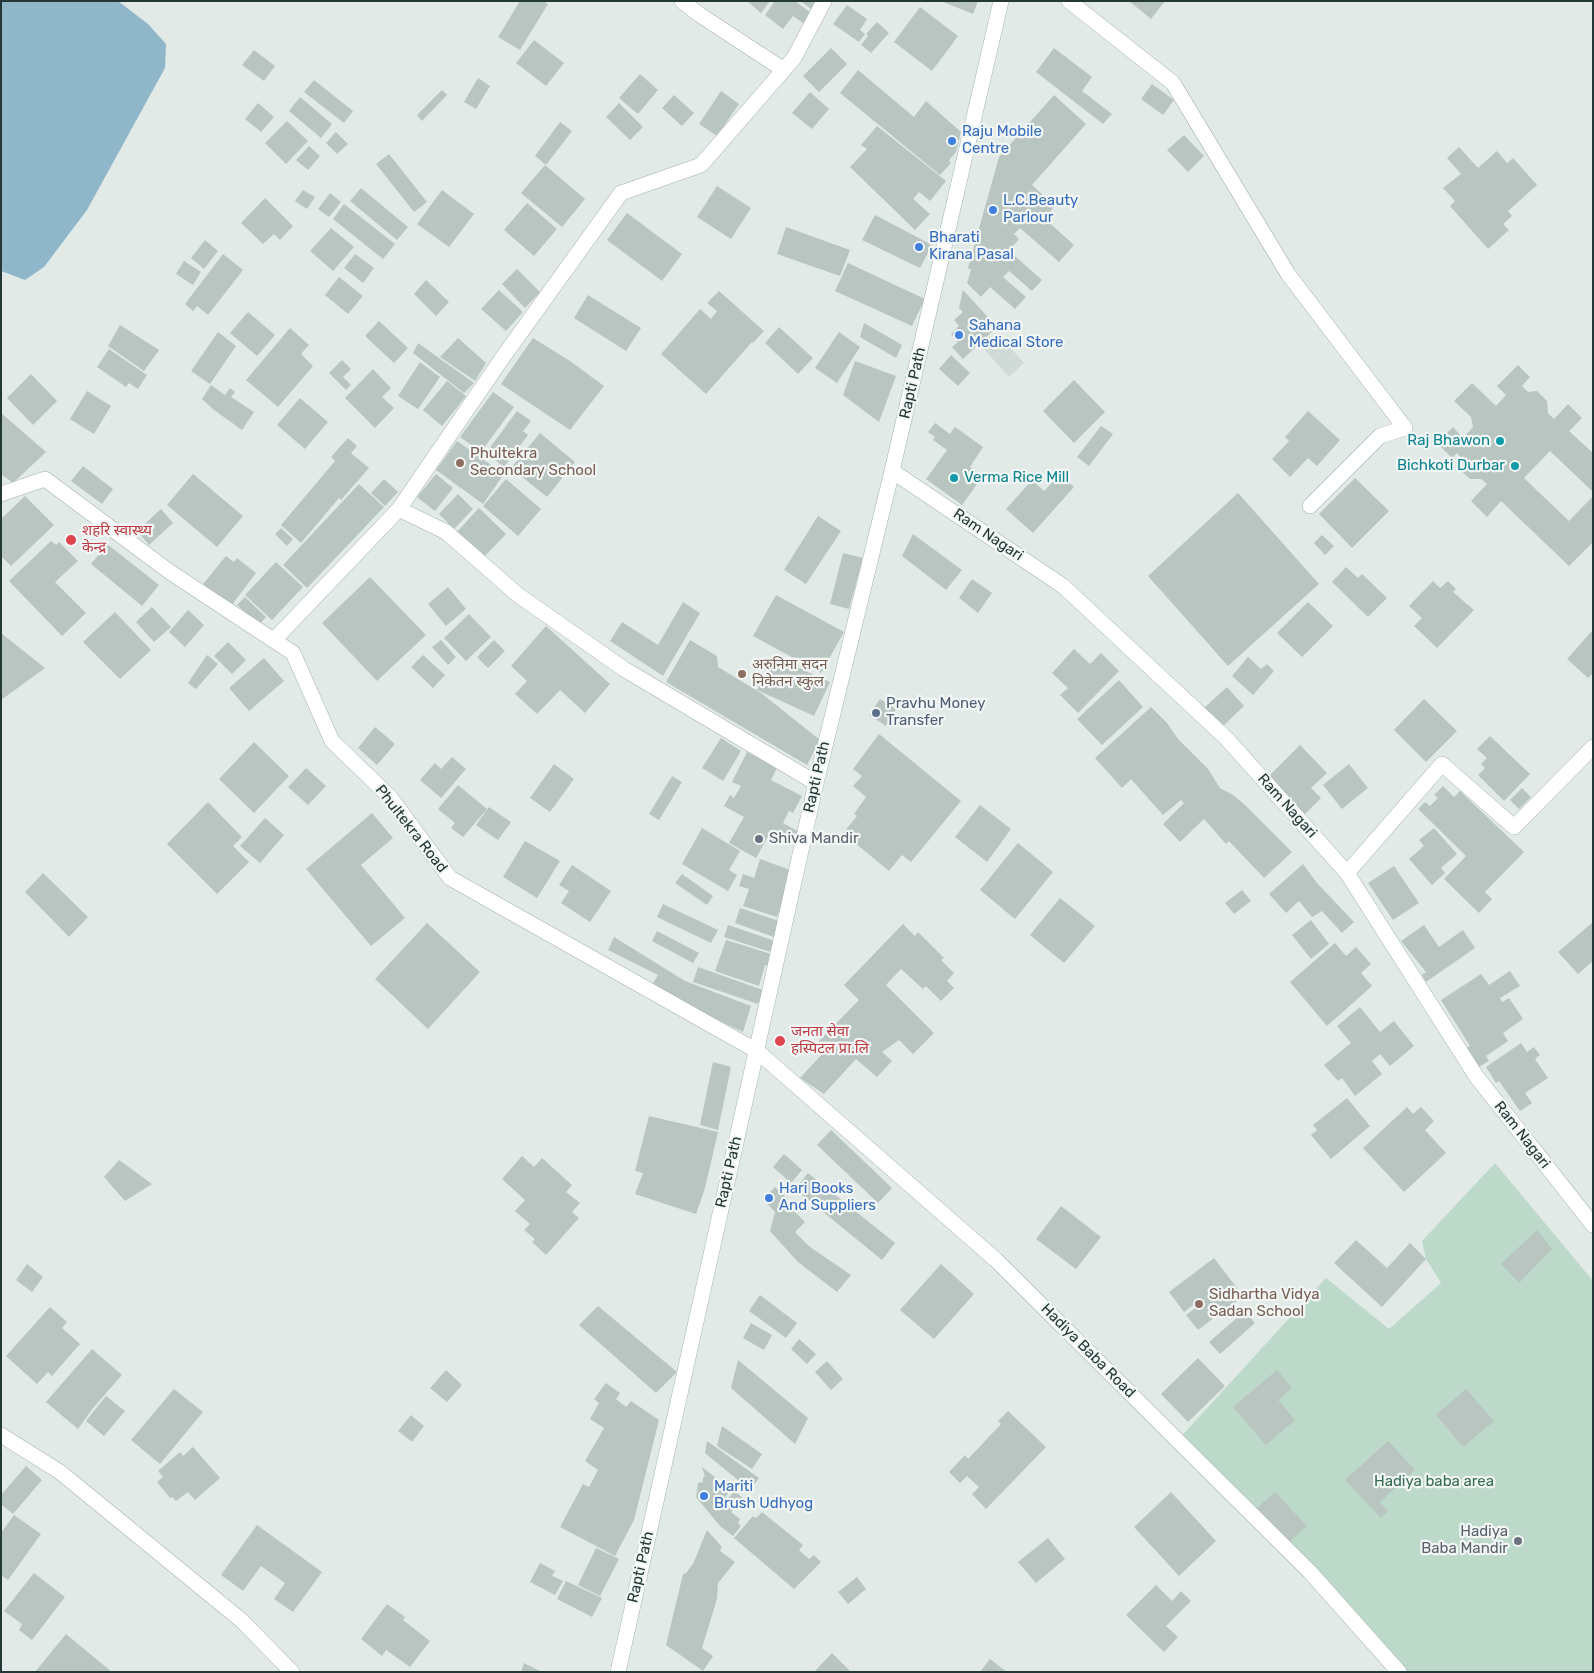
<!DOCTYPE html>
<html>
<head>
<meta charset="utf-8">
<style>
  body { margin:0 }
  #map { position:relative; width:1594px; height:1673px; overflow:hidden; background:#e2eae8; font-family:Rubik,sans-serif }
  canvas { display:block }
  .frame { position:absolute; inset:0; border:2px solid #243937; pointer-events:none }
</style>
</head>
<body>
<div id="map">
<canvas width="1594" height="1673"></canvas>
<div class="frame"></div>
</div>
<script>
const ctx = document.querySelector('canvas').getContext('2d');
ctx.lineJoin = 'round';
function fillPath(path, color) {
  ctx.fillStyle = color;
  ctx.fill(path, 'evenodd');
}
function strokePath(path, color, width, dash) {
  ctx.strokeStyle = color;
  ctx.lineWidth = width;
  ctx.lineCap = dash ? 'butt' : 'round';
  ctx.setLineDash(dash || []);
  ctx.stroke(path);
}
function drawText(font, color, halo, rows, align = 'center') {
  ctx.font = font + ' Rubik,"Noto Sans Devanagari",sans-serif';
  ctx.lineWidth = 4.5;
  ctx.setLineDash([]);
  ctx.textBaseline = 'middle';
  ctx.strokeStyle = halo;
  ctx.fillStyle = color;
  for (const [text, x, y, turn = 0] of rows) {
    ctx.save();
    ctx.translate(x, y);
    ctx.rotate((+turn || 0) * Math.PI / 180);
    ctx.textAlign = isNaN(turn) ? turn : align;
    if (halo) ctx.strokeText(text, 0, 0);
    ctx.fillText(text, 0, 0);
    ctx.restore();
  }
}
fillPath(new Path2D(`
  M998,334l26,29 -15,14 -27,-30z`), '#d0dad7');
fillPath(new Path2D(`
  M1495,1163l98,118v391h-198l-217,-232 148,-162 63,51 52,-46 -15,-24 -4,-18z`), '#bdd9c9');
fillPath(new Path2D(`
  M1,1h117l30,23 18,20 -1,24 -78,142 -43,57 -19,13 -24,-9z`), '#90b7c9');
fillPath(new Path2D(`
  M520,1h23l5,3 -28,46 -22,-13z
  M747,1h23l-9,12z
  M775,1h20l16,12 -8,10 -10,-7 -10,13 -18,-14z
  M801,1h14l-4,8z
  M941,1h37l-5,13z
  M1129,1h36l-14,18z
  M847,5l20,14 -7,11 5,4 -6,8 -26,-18z
  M920,7l38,29 -26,35 -38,-29z
  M877,22l12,11 -18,20 -10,-8 7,-9 -2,-2z
  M534,40l30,23 -18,23 -30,-23z
  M831,48l16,16 -28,28 -16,-16z
  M1054,48l38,29 -10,14 30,23 -9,10 -67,-52z
  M254,50l21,16 -11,15 -22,-16z
  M858,70l56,47 12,-16 35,31 -5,20 -7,8 2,3 -11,12 -100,-82z
  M640,74l18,16 -20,24 -19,-16z
  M478,78l12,8 -14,23 -12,-7z
  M314,80l39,31 -9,12 -40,-31z
  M1152,84l22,16 -11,15 -22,-16z
  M442,90l5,5 -25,26 -5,-6z
  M721,91l18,13 -22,32 -18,-12z
  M810,92l19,17 -17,20 -20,-16z
  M674,95l20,18 -12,13 -20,-18z
  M1054,95l32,29 -54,61 23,21 -11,12 30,27 -15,17 -39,-34 -6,6 5,5 -10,12 33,29 -10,11 -23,-20 -6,6 23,20 -11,12 -25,-22 -9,10 -14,-14 4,-13 -3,-2 31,-111z
  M300,97l32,27 -11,14 -32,-27z
  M258,103l16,14 -13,15 -16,-13z
  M619,103l24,24 -13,13 -24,-23z
  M287,121l21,20 -22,23 -21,-21z
  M560,122l12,9 -26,34 -11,-9z
  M877,126l69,55 -16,20 -11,-9 -6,7 17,15 -15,16 -65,-63 17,-18 -6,-4z
  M336,132l12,12 -11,10 -11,-11z
  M1184,135l20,21 -16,16 -21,-22z
  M309,146l11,10 -12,14 -12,-10z
  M1459,147l19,21 19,-17 10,12 6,-5 24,27 -29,26 4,5 -9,8 6,6 -21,19 -38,-43 5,-5 -12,-13 18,-14 -14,-16z
  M389,154l38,48 -13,10 -38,-48z
  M545,165l40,34 -23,28 -41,-34z
  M717,186l34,22 -20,31 -34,-22z
  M361,188l47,39 -11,13 -47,-39z
  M303,190l12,7 -8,12 -12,-8z
  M442,190l32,24 -25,33 -32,-23z
  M330,193l11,9 -12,15 -11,-8z
  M265,198l28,28 -13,14 -6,-6 -11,10 -22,-21z
  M527,203l30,26 -23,27 -30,-26z
  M344,204l51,40 -12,15 -50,-40z
  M627,213l55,41 -20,27 -55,-41z
  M875,215l57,30 -12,23 -58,-28z
  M786,227l64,23 -10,26 -63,-22z
  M331,228l23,19 -21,24 -23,-20z
  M205,240l13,11 -14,18 -13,-11z
  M223,254l20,16 -35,45 -11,-9 -4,5 -8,-7z
  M355,254l19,14 -11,15 -19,-15z
  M184,261l17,11 -8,13 -17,-11z
  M848,263l77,36 -13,27 -77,-35z
  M517,269l23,23 -15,16 -23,-24z
  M339,277l24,19 -15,18 -23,-19z
  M426,280l23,22 -13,14 -22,-22z
  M499,290l24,22 -17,19 -25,-22z
  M963,290l34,37 -34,32 -11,-12 6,-5 -7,-8 8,-8 -5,-6 9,-8 -4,-4z
  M719,291l45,40 -11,12 -1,-1 -46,52 -45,-40 39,-45 11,10 6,-8 -10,-8z
  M588,295l53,33 -15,23 -52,-33z
  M248,312l27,23 -18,21 -27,-23z
  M379,321l29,27 -14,15 -29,-27z
  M864,323l38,22 -6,13 -36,-21z
  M120,325l39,25 -15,21 -36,-25z
  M779,327l34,31 -15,16 -33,-31z
  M290,328l19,17 -8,9 12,12 -35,41 -32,-27z
  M218,332l18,14 -26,38 -19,-13z
  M839,332l21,15 -23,36 -22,-15z
  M458,338l28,25 -11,18 -35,-24z
  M533,338l37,23 34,25 -34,44 -69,-46z
  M418,343l56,40 -10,10 -51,-40z
  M109,349l38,26 -9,14 -9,-6 -3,4 -29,-20z
  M951,355l19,18 -12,13 -19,-17z
  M342,360l9,9 -8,8 8,8 -5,5 -17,-17z
  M855,361l41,15 -17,46 -36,-27z
  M420,362l20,15 -22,32 -20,-13z
  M1518,365l12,12 -8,9 6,6 9,-1 10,10 1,12 6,6 14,-15 14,14 -13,13 24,22v39l-43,-41 -26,27 45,43 24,-25v46l-24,24 -68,-65 -14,16 -16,-16 16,-17 -6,-5h-11l-11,-10 2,-11 -4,-5 -5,5 -15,-15 16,-16 10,11 10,-11 -2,-10 -17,-16 18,-18 24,23 10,-11 -9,-9z
  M373,369l18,19 -9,9 12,11 -19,20 -30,-30z
  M31,374l26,27 -24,24 -26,-27z
  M1074,380l31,32 -31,31 -31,-32z
  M447,381l19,15 -24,30 -19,-16z
  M211,385l14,10 5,-7 5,4 -4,5 23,15 -12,18 -28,-20 -12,-11z
  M87,391l24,15 -17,28 -24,-15z
  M493,392l21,15 -33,45 -21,-15z
  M300,398l28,24 -23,27 -28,-24z
  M517,411l14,10 -8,10 5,4 -24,32 -18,-14z
  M1308,411l32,29 -23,26 -9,-8 -18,19 -18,-18 17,-18 -4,-4z
  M1,413l45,39 -33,31 -12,-9z
  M935,423l15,11 5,-7 28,20 -13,20 13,9 -21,29 -36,-26 21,-29 -14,-10 2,-3 -7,-5z
  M1101,426l12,8 -24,32 -12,-9z
  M540,433l35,29 -28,35 -36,-29z
  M348,438l9,8 -6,7 18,15 -28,32 -2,-2 -38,45 -20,-18 54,-64 -4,-4z
  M457,441l47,33 -21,30 -47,-34z
  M83,466l30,23 -11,15 -31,-23z
  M193,474l50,42 -26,31 -50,-42z
  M436,474l17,14 -18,23 -18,-14z
  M1060,474l14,13 -41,46 -27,-24 26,-29 12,11z
  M1355,478l34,33 -37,37 -33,-34z
  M384,479l14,13 -13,14 -14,-13z
  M506,479l35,30 -23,27 -35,-30z
  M359,484l25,23 -77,81 -24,-23z
  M1238,493l81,91 -91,82 -80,-90z
  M458,494l15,15 -19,20 -15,-15z
  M25,496l29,29 -43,41 -10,-10v-37z
  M479,508l27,26 -23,24 -27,-25z
  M161,509l12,14 -24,22 -12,-14z
  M818,516l23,15 -35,53 -22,-14z
  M281,528l12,11 -6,7 -12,-12z
  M913,534l49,36 -16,20 -44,-34z
  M1322,535l12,11 -9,9 -11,-12z
  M51,541l5,4 3,-3 19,19 -23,21 31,31 -24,23 -53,-55z
  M107,544l52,41 -17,21 -51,-42z
  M843,553l20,5 -14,51 -19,-5z
  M226,556l8,6 3,-4 19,15 -25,33 -28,-22z
  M276,562l27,25 -31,33 -27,-25z
  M1346,567l12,11 4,-4 25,24 -19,19 -36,-35z
  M370,577l56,58 -49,46 -55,-58z
  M972,579l20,14 -14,20 -19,-15z
  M1433,581l7,7 8,-7 8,8 -3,3 21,18 -37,38 -23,-22 8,-8 -13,-12z
  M448,587l18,22 -20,17 -18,-22z
  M776,595l68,37 -23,41 -68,-37z
  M245,597l21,20 -7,8 -22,-20z
  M683,602l17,11 -37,63 -53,-35 12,-19 36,23z
  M1308,602l25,24 -31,31 -25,-24z
  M152,607l19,20 -17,15 -18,-20z
  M188,610l16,15 -19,22 -16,-15z
  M115,612l36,38 -31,29 -37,-37z
  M469,614l22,23 -25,24 -22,-23z
  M546,626l64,58 -25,29 -25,-23 -23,24 -22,-20 12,-13 -16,-15z
  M1591,632l2,1v40l-5,5 -21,-19z
  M1,633l44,35 -44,32z
  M441,640l15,17 -8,8 -16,-18z
  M494,640l11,11 -17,17 -11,-11z
  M690,640l27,16 1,11 43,26 59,47 -13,25 -141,-83z
  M228,642l18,18 -14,14 -18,-18z
  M1074,649l16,15 11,-11 18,18 -41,42 -18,-18 8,-7 -16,-15z
  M207,655l11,9 -22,25 -8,-6z
  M423,655l22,20 -12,13 -22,-21z
  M773,656l57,26 -16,34 -57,-26z
  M1248,657l13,12 6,-5 7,7 -21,24 -21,-19z
  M264,658l20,23 -35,30 -20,-23z
  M1119,680l24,27 -41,38 -25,-26z
  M1227,687l17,19 -22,21 -18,-19z
  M880,699l16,10 -10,17 -17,-11z
  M1424,699l33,32 -31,31 -32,-32z
  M1151,707l16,16 11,16 30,30 12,19 13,7 12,10 47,47 -28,26 -35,-37 -3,3 -22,-25 -24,23 -17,-18 21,-21 -3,-3 -18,15 -32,-36 -9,9 -27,-30z
  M375,727l20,17 -18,21 -19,-17z
  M879,734l82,67 -50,61 -9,-7 -13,16 -46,-38 14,-17 -3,-2 12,-17 -13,-11 9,-10 -9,-7z
  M1490,736l40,38 -26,27 -26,-26 7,-7 -4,-4 6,-6 -10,-9z
  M721,738l20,13 -18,30 -21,-13z
  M254,742l35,34 -35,37 -35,-34z
  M1300,745l27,28 -16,15 10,10 -16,16 -38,-36z
  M747,752l30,16 -6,12 31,16 -9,17 -4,-2 -6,12 18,10 -6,11 -24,-13 -15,27 -27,-15 15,-26 -20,-11 6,-11 4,3 7,-12 -9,-4z
  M452,757l14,12 -25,29 -21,-18 15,-17 6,6z
  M554,764l20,15 -24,33 -20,-14z
  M1349,764l19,24 -26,21 -19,-24z
  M306,768l20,18 -18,19 -20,-18z
  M672,776l10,6 -23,38 -10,-6z
  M458,785l29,24 -24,28 -12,-9 4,-5 -17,-14z
  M1443,786l11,11 6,-6 64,61 -39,40 7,7 -13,14 -35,-34 22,-23 -48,-47 7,-7 5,4 8,-8 -4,-3z
  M1522,788l9,9 -12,12 -9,-9z
  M208,802l34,35 -9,9 16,16 -32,32 -50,-50z
  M980,805l31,24 -24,33 -32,-25z
  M489,807l22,15 -13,18 -22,-15z
  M372,813l21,25 -32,27 44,53 -34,28 -65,-77z
  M265,818l19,17 -24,28 -20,-17z
  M702,828l38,23 -11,19 8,5 -9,16 -46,-27z
  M1434,828l23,26 -16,14 4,5 -13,12 -23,-26 15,-13 -5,-6z
  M525,841l35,20 -23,37 -34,-21z
  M1018,843l35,29 -38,47 -35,-29z
  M760,859l33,12 -16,46 -34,-11 6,-17 -10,-3 4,-12 11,4z
  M1303,864l14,19 37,39 -12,11 -20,-22 -10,6 -13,-16 -13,12 -17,-19z
  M572,865l39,26 -21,31 -29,-19 8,-12 -10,-6z
  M1394,866l25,37 -26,17 -25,-37z
  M43,873l45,44 -19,20 -44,-45z
  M682,874l31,22 -6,9 -32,-22z
  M1242,890l9,11 -17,13 -9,-11z
  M1060,898l35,28 -31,37 -34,-28z
  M663,904l55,26 -7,13 -54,-26z
  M740,908l39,13 -5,16 -39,-14z
  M1311,920l18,24 -18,15 -19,-24z
  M1593,922v39l-15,13 -20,-22z
  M427,923l53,49 -52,57 -53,-50z
  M903,924l12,12 3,-4 26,26 -3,2 13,13 -7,8 7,7 -13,13 -15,-15 -3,3 -22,-20 -15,16 48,48 -21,21 -14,-14 -17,12 10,9 -15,16 -21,-18 -32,35 -24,-16 23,-25 -5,-11 41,-42 -15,-15z
  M728,925l50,17 -4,11 -50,-16z
  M1424,925l15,22 24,-17 12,18 -49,34 -4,-7 4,-3 -25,-31z
  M657,931l42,22 -6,10 -41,-22z
  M614,937l71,44 66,25 -8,26 -93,-44 8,-13 -50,-25z
  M726,940l48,15 -3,11 -6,-1 -6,21 -44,-15z
  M1335,943l11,13 10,-9 15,17 -10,9 11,13 -45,40 -37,-44z
  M698,967l65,23 -5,14 -65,-22z
  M1510,971l10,15 -20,12 2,4 7,-4 14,21 -20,14 5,8 -22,15 3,5 -10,6 -12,-19 3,-2 -29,-46 40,-26 8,11z
  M1360,1007l20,25 14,-11 20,25 -24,20 -10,-12 -8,7 10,13 -27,22 -13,-18 -4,3 -14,-16 27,-22 -14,-17z
  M1521,1043l6,9 7,-5 6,8 -5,4 13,19 -23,15 7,10 -12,8 -21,-30 -3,2 -10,-16z
  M713,1062l18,5 -13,63 -18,-5z
  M1347,1098l23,28 -39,33 -20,-24 6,-5 -4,-5z
  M1407,1107l6,7 8,-7 13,14 -9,9 21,23 -42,39 -41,-44z
  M649,1116l69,16 -13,56 -9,26 -61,-20 8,-21 -8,-2z
  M831,1130l61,58 -14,15 -61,-58z
  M784,1154l18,16 -11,13 -18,-16z
  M522,1156l12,11 8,-9 30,27 -6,7 14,11 -8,9 7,6 -33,37 -14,-13 3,-3 -11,-9 6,-6 -15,-13 10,-11 -23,-21z
  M119,1160l33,24 -27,17 -21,-24z
  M808,1173l87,70 -13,17 -87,-71z
  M775,1187l12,11 -3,3 21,21 -10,10 15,15 41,28 -14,17 -39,-30 -28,-31 5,-19 -12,-13z
  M1061,1206l40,31 -25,32 -40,-30z
  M1537,1230l15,19 -33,34 -18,-19z
  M1356,1240l31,28 23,-25 16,16 -44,48 -48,-44z
  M1214,1258l29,38 -45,34 -12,-15 16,-12 -2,-3 -16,12 -15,-20z
  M27,1264l16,13 -11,15 -16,-12z
  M941,1264l33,30 -40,45 -34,-29z
  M760,1295l37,28 -11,15 -37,-27z
  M598,1306l79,66 -21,21 -77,-68z
  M50,1307l17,15 -5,6 18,16 -28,32 -4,-4 -11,12 -31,-28z
  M1245,1311l10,12 -35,31 -11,-12z
  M751,1323l21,12 -8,15 -21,-12z
  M799,1339l17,15 -9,10 -16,-15z
  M92,1349l30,26 -29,33 -15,21 -32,-27z
  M1198,1358l27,28 -37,36 -27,-28z
  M738,1360l70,58 -13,26 -64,-56z
  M827,1361l16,18 -12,11 -16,-18z
  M446,1370l16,15 -15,17 -17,-14z
  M1277,1370l15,18 -14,12 17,20 -29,25 -33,-38z
  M606,1383l14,10 -4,6 10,8 5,-6 28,19 -25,100 -19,36 -55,-29 23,-43 6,3 9,-17 -13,-9 19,-33 -14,-9 9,-16 -5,-4z
  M174,1389l29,23 -43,52 -29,-24z
  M1466,1389l28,32 -31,26 -27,-32z
  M106,1396l19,15 -21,25 -18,-15z
  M1008,1411l38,36 -60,62 -14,-15 7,-7 -12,-11 -7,7 -11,-11 16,-17 3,4 33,-35 -3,-3z
  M411,1415l13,11 -12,16 -14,-11z
  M722,1426l40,28 -10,15 -35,-23z
  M707,1441l52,37 -9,12 -45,-37z
  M1388,1441l27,29 -35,32 8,9 -7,7 -36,-38z
  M193,1447l27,31 -25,22 -7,-8 -12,9 -4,-4 -2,1 -13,-16 6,-5 -5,-6 22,-19 3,4z
  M26,1466l16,14 -29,34 -12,-10v-9z
  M702,1467l29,23 -9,11 11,9 -2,2 9,7 -2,4 3,3 -8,10 -13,-10 -24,-29 2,-14 5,-1v-5h2z
  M734,1491l9,7 -8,10 -9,-7z
  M1171,1492l45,49 -37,35 -45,-49z
  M1275,1492l32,34 -19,17 -32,-34z
  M762,1512l41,33 -4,5 10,9 5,-4 7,7 -27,27 -60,-51 19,-22 3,2z
  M14,1515l27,19 -33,46 -7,-5v-42z
  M257,1525l65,47 -29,40 -19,-13 11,-16 -24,-17 -18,25 -22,-16z
  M707,1530l15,17 -2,4 15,11 -17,21 -1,16 -15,49 11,8 -10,15 -37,-26 17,-71 3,-1 7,-9z
  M1048,1538l17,21 -29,24 -18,-21z
  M596,1548l23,11 -19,37 -22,-11z
  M540,1563l15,8 -3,5 11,5 -8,14 -25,-13z
  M34,1573l31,24 -33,43 -13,-10 3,-6 -18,-13z
  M857,1577l9,12 -18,15 -10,-12z
  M566,1581l36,17 -10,19 -35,-18z
  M1156,1585l16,16 9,-10 10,10 -25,25 12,11 -14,15 -38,-37z
  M387,1604l18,13 -2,3 27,21 -20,26 -24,-17 -4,6 -21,-17z
  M66,1634l46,38h-77z
  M832,1653l19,19h-37z
  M990,1659l17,13h-27z
  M524,1663l18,9h-21z`), '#b8c5c1');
const minor = new Path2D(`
  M682,1l18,14 84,55
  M1069,1l104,82 115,191 117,154 -25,8 -70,70
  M1,494l44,-15 125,93 123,81 39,88 58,56 60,81 307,173 239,209 314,312 89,100
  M399,509l47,23 72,63 106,74 192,114
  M274,640l125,-131 104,-152 118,-164 80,-28 93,-107 30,-57
  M1347,873l95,-109 72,63 79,-80
  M1,1435l59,37 181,148 51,52`);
const secondary = new Path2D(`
  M892,471l171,115 163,152 121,135 129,203 117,149
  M618,1672l198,-889 76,-312 109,-470`);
strokePath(minor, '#a5b1af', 16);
strokePath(secondary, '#a2b5b1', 16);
strokePath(minor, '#fff', 15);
strokePath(secondary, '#fff', 15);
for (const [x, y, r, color] of [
  [952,141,5,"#3f7fe0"],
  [993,210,5,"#3f7fe0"],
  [919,247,5,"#3f7fe0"],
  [959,335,5,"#3f7fe0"],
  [1500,441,5,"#0f9aa8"],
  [460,463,5,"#8d6e63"],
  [1515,466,5,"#0f9aa8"],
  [954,478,5,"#0f9aa8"],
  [71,540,6,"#e0444e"],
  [742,674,5,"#8d6e63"],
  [876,713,5,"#5c6f8a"],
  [759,839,5,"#6b7280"],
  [780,1041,6,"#e0444e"],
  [769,1198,5,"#3f7fe0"],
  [1199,1304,5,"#8d6e63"],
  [704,1496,5,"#3f7fe0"],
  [1518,1541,5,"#6b7280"]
]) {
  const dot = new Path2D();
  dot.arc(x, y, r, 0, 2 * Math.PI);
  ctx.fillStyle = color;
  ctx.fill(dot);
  strokePath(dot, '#f2f7f5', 2);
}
drawText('15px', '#366cbe', '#f2f7f5', [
  ["Raju Mobile",962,132],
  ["Centre",962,149],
  ["L.C.Beauty",1003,201],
  ["Parlour",1003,218],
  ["Bharati",929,238],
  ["Kirana Pasal",929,255],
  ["Sahana",969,326],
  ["Medical Store",969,343],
  ["Hari Books",779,1189],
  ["And Suppliers",779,1206],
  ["Mariti",714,1487],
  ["Brush Udhyog",714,1504]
], 'left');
drawText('15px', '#243937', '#f2f7f5', [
  ["Rapti Path",913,383,-77],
  ["Ram Nagari",988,535,34],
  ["Rapti Path",817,777,-77],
  ["Ram Nagari",1287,806,48],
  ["Phultekra Road",411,829,52],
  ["Ram Nagari",1522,1135,52],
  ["Rapti Path",729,1172,-77],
  ["Hadiya Baba Road",1088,1351,45],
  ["Rapti Path",641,1567,-77]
]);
drawText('15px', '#0d838f', '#f2f7f5', [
  ["Raj Bhawon",1490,441],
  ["Bichkoti Durbar",1505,466],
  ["Verma Rice Mill",964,478,"left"]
], 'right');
drawText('15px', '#785e54', '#f2f7f5', [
  ["Phultekra",470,454],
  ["Secondary School",470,471],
  ["अरुनिमा सदन",752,665],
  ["निकेतन स्कुल",752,682],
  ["Sidhartha Vidya",1209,1295],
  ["Sadan School",1209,1312]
], 'left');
drawText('15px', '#be3a42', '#f2f7f5', [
  ["शहरि स्वास्थ्य",82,531],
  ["केन्द्र",82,548],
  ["जनता सेवा",791,1032],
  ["हस्पिटल प्रा.लि",791,1049]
], 'left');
drawText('15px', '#4e5e75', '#f2f7f5', [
  ["Pravhu Money",886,704],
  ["Transfer",886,721]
], 'left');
drawText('15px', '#5b616d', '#f2f7f5', [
  ["Shiva Mandir",769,839],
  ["Hadiya",1508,1532,"right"],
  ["Baba Mandir",1508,1549,"right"]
], 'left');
drawText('15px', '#336b51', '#f2f7f5', [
  ["Hadiya baba area",1434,1482]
]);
</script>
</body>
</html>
